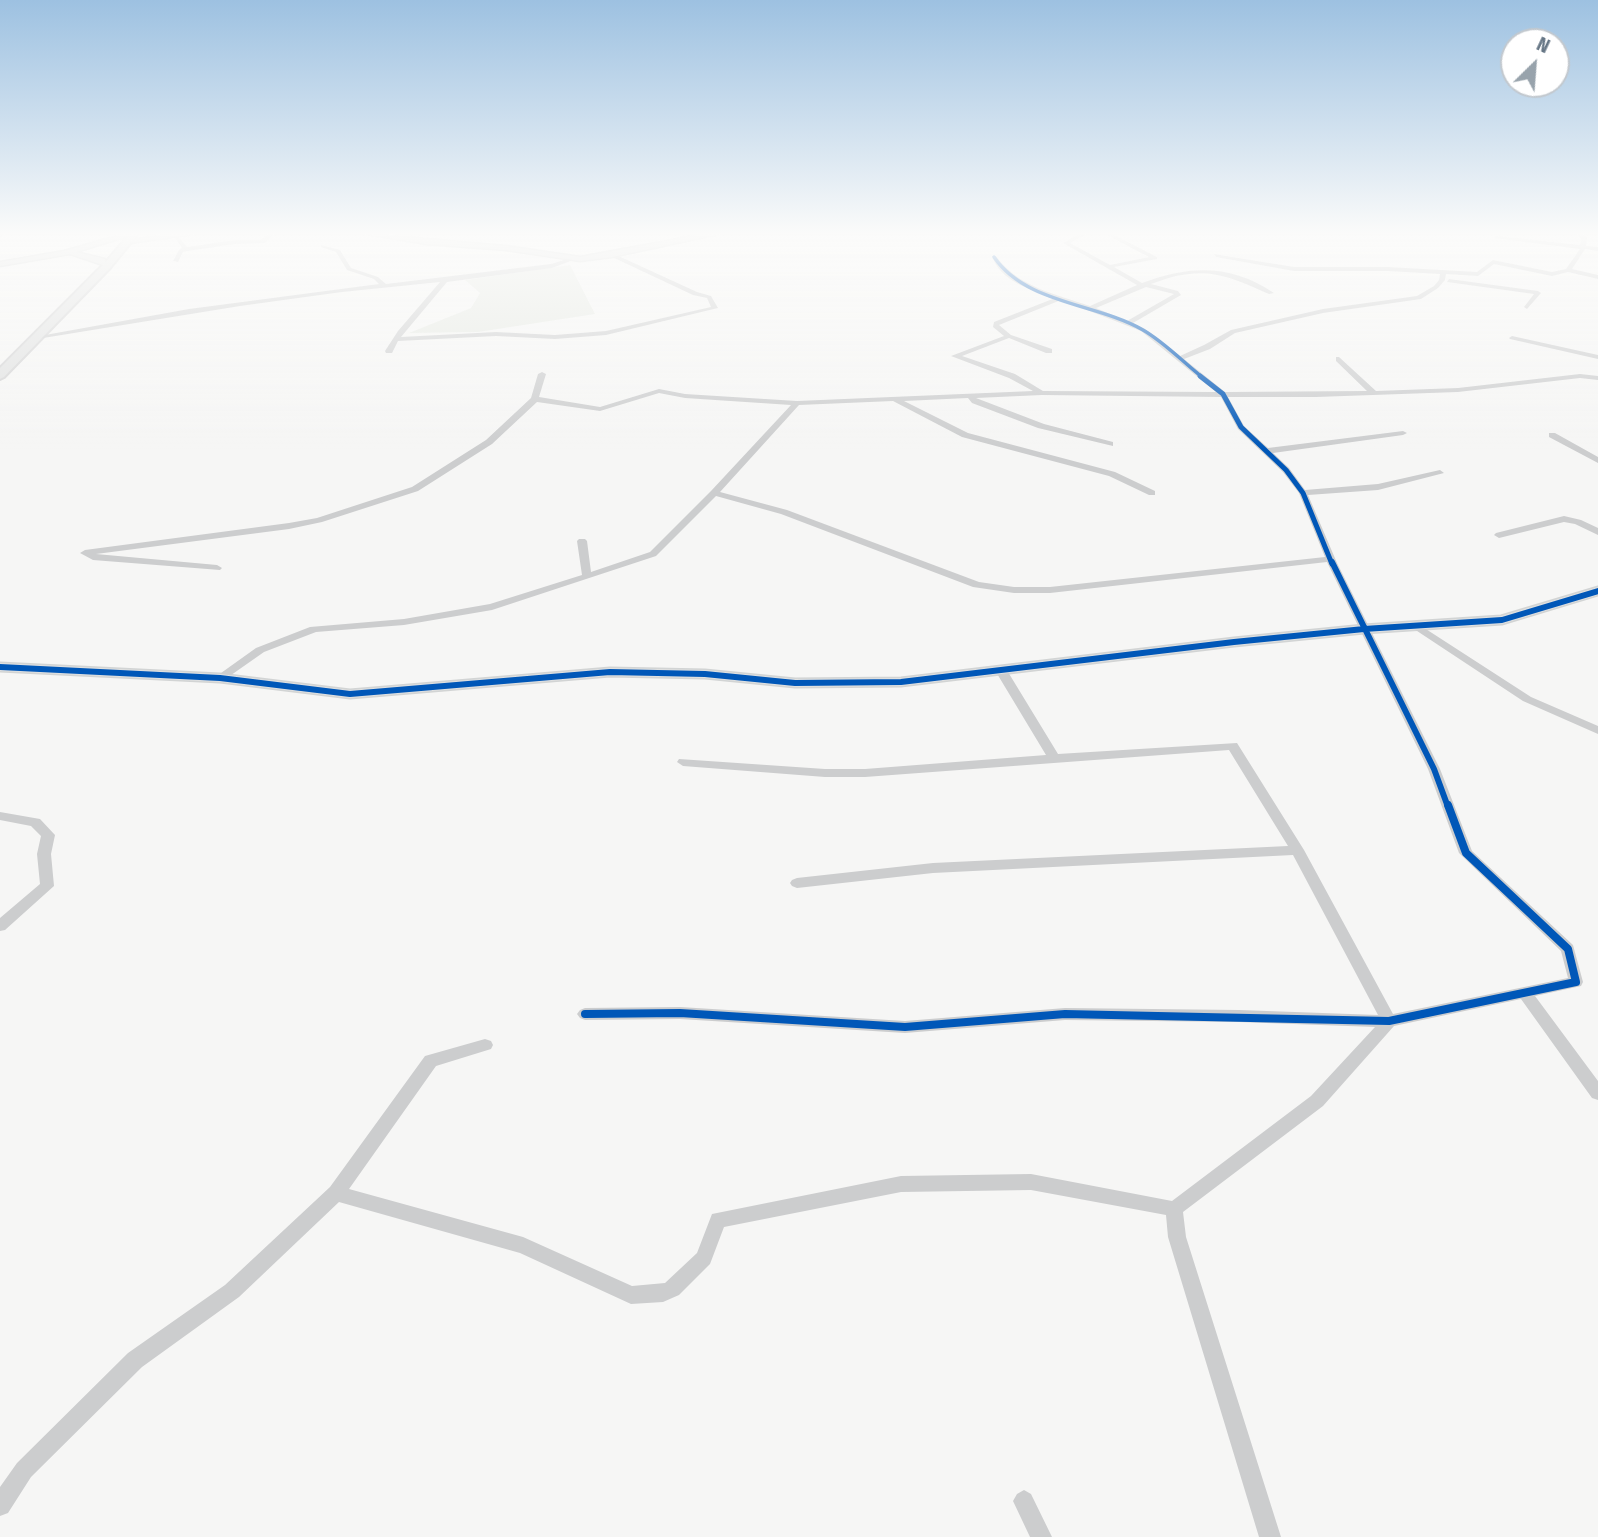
<!DOCTYPE html>
<html>
<head>
<meta charset="utf-8">
<style>
  body { margin:0 }
  #map { position:relative; width:1598px; height:1537px; overflow:hidden; background:#f6f6f5; font-family:"Fira Sans Condensed",sans-serif }
  canvas { display:block }
  .north { position:absolute; left:1500px; top:28px; width:70px; height:70px; box-sizing:border-box; background:#fff; border:2px solid #c2c8ce; border-radius:50%; rotate:25deg; font-size:19px; font-weight:700; line-height:28px; text-align:center; color:#667685 }
  .north::after { content:''; display:block; margin:auto; width:24px; height:32px; background:#98a3ac; clip-path:polygon(50% 0,100% 100%,50% 72%,0 100%) }
</style>
</head>
<body>
<div id="map">
<canvas width="1598" height="1537"></canvas>
<div class="north">N</div>
</div>
<script>
const ctx = document.querySelector('canvas').getContext('2d');
ctx.lineJoin = 'round';
function fillPath(path, color) {
  ctx.fillStyle = color;
  ctx.fill(path, 'evenodd');
}
function strokePath(path, color, width, dash) {
  ctx.strokeStyle = color;
  ctx.lineWidth = width;
  ctx.lineCap = dash ? 'butt' : 'round';
  ctx.setLineDash(dash || []);
  ctx.stroke(path);
}
fillPath(new Path2D(`
  M570,265l25,49 -117,18 -69,1 62,-25 9,-15 -15,-13z`), '#e6e9e3');
const secondary = new Path2D(`
  M124,234l7,1 -55,17 29,7 1,7 -36,-12 -70,12v-4l64,-11z
  M173,234h19l-62,9 -4,-2z
  M367,234l139,12 74,11 125,-23h13l-106,23 -32,4 -74,-11 -80,-6z
  M1598,587v8l-96,29 -138,9 -130,13 -333,40 -106,1 -90,-9 -95,-2 -260,22 -130,-16 -220,-11v-8l220,11 130,16 260,-22 95,2 90,9 106,-1 333,-40 130,-13 137,-9z`);
const primary = new Path2D(`
  M130,234h8l-28,34 -106,109 -4,2v-11l104,-104z`);
strokePath(secondary, '#d2d4d4', 3);
strokePath(primary, '#d2d2d3', 4);
fillPath(new Path2D(`
  M0,234h5l-5,3z
  M268,234h6l-9,9 -30,1 -48,7 -4,1 -5,10 -5,-1 6,-11 3,-2 -9,-13h4l10,12 48,-7h26z
  M685,234h7l7,3 -3,2z
  M1079,234h7l-16,9 40,22 39,-8 -44,-23h7l45,23v2l-43,8 28,16c48,-18 89,-19 132,10l-5,1c-47,-21 -68,-29 -118,-10l27,7 3,4 -48,28 12,6 35,27 24,-11 27,-15 92,-21 94,-13 17,-10 5,-6 1,-6 -52,-3h-94l-78,-14 -2,-3 80,13h94l89,5 16,-12 59,12 14,-3 14,-20 -86,-11 3,-2 83,9 1,-7 -4,-4h6l4,4 -1,8 12,1v4l-13,-2 -13,20 26,6v4l-30,-7 -16,4 -58,-12 -16,12 -32,-2 -1,6 -7,8 -17,11 -98,14 -88,20 -25,16 -26,10 41,33 142,-1 -31,-30v-4h3l37,34 82,-3 122,-14 18,2v4l-18,-2 -122,14 -142,5h-88l16,29 24,22 135,-17 4,2 -4,2 -130,18 16,15 16,22 73,-6 62,-14 4,3 -66,17 -70,5 29,68 103,206 32,82 101,94 10,37 -2,4 -46,10 63,85v19l-6,-2 -71,-99 -127,27 -71,80 -140,106 3,25 95,300h-22l-91,-300 -2,-22 -135,-25 -130,2 -177,35 -14,37 -31,31 -16,7 -32,2 -111,-51 -181,-51 -100,95 -97,70 -111,110 -23,36 -8,3v-29l17,-24 111,-110 97,-68 105,-98 95,-131 60,-17 6,2 2,4 -2,4 -55,17 -87,123 174,48 109,49 33,-3 32,-30 15,-39 189,-38 130,-2 141,27 139,-105 64,-69 -136,-5 -174,-2 -160,13 -225,-14 -95,1 -5,-2 -3,-4 3,-4 5,-2 95,-1 225,14 160,-13 174,2 139,5 -85,-160 -360,18 -136,15 -5,-2 -2,-3 2,-3 5,-2 136,-15 355,-17 -59,-96 -364,27h-40l-142,-11 -6,-4 2,-3 146,10h40l181,-14 -50,-83 6,-3 6,3 50,82 179,-11 67,107 89,164 175,-36 -7,-27 -102,-98 -31,-84 -101,-207 -277,31h-36l-41,-6 -192,-73 -65,-18 -60,60 -164,54 -88,15 -88,7 -52,20 -40,28h-8l-2,-2 42,-30 54,-21 94,-8 86,-15 92,-29 -5,-34 2,-2h6l2,2 4,31 59,-20 61,-61 80,-86 -106,-7 -26,-5 -59,18 -63,-9 -45,42 -74,47 -96,31 -33,7 -193,25 121,11 5,3 -2,2 -127,-10 -13,-7 5,-3 204,-27 28,-5 95,-31 74,-47 45,-42 7,-24 4,-2 4,2 -7,23 61,10 59,-18 26,5 112,7 236,-10 -24,-13 -58,-22 53,-20 -11,-9 1,-5 61,-24c-24,-8 -55,-17 -63,-42h4c22,31 59,38 94,50l47,-21 -74,-42zM1146,287l28,7 -47,27 -31,-13zM1061,300l80,31 75,61 -173,-1 -28,-17 -53,-18 47,-18 37,15h6v-4l-41,-14 -12,-10zM1042,395l179,2 17,32 45,43 16,21 26,64 -275,30h-36l-35,-5 -192,-72 -67,-18 79,-87 94,-4 69,36 147,39 40,19h6v-4l-40,-19 -147,-39 -64,-32 64,-3 4,5 66,25 75,18v-4l-69,-18 -68,-26z
  M321,245l19,5 11,18 27,9 8,7 165,-20 22,-7 3,2 -24,9 -105,14 -46,55 95,-5 59,3 51,-4 105,-24 -4,-9 -14,-3 -83,-39 2,-3 85,39 14,4 7,12 -112,27 -51,4 -59,-3 -98,5 -6,12h-6l-1,-2 13,-20 42,-49 -98,10 -102,14 -203,33 -3,-2 155,-28 190,-25 -5,-5 -27,-9 -11,-18 -15,-5z
  M1449,279l89,12 3,2 -14,16 -3,-2 10,-13 -87,-12z
  M1512,336l86,19v4l-88,-20 -1,-1z
  M1549,433h6l43,24v6l-49,-26z
  M1564,516l17,4 17,8v7l-23,-11 -11,-2 -65,16 -5,-3 2,-2z
  M1415,622l116,75 67,29v8l-75,-33 -112,-74 -1,-2z
  M0,812l40,7 15,16 -4,19 3,32 -49,44 -5,1v-13l40,-34 -3,-30 4,-18 -10,-10 -31,-6z
  M1024,1490l7,4 21,43h-22l-17,-36 4,-7z`), '#cccdce');
fillPath(secondary, '#e0e1e1');
fillPath(primary, '#e0e1e1');
strokePath(new Path2D(`
  M994,257c32,47 102,46 149,73 21,12 40,32 59,47`), '#0057b8', 3.5);
strokePath(new Path2D(`
  M1200,376l23,18 18,33 45,43 17,23 29,71`), '#0057b8', 5);
strokePath(new Path2D(`
  M1332,562l102,207 14,38
  M0,667l220,11 130,16 260,-22 95,2 90,9 106,-1 333,-40 130,-13 138,-9 96,-29`), '#0057b8', 6);
strokePath(new Path2D(`
  M585,1014l95,-1 225,14 160,-13 324,7 187,-39 -8,-33 -102,-96 -18,-48`), '#0057b8', 8);
const sky = ctx.createLinearGradient(0, 0, 0, 449);
sky.addColorStop(0, '#9dc1e1');
sky.addColorStop(0.52, '#fbfbfa');
sky.addColorStop(1, '#fbfbfa00');
ctx.fillStyle = sky;
ctx.fillRect(0, 0, 1598, 449);
</script>
</body>
</html>
